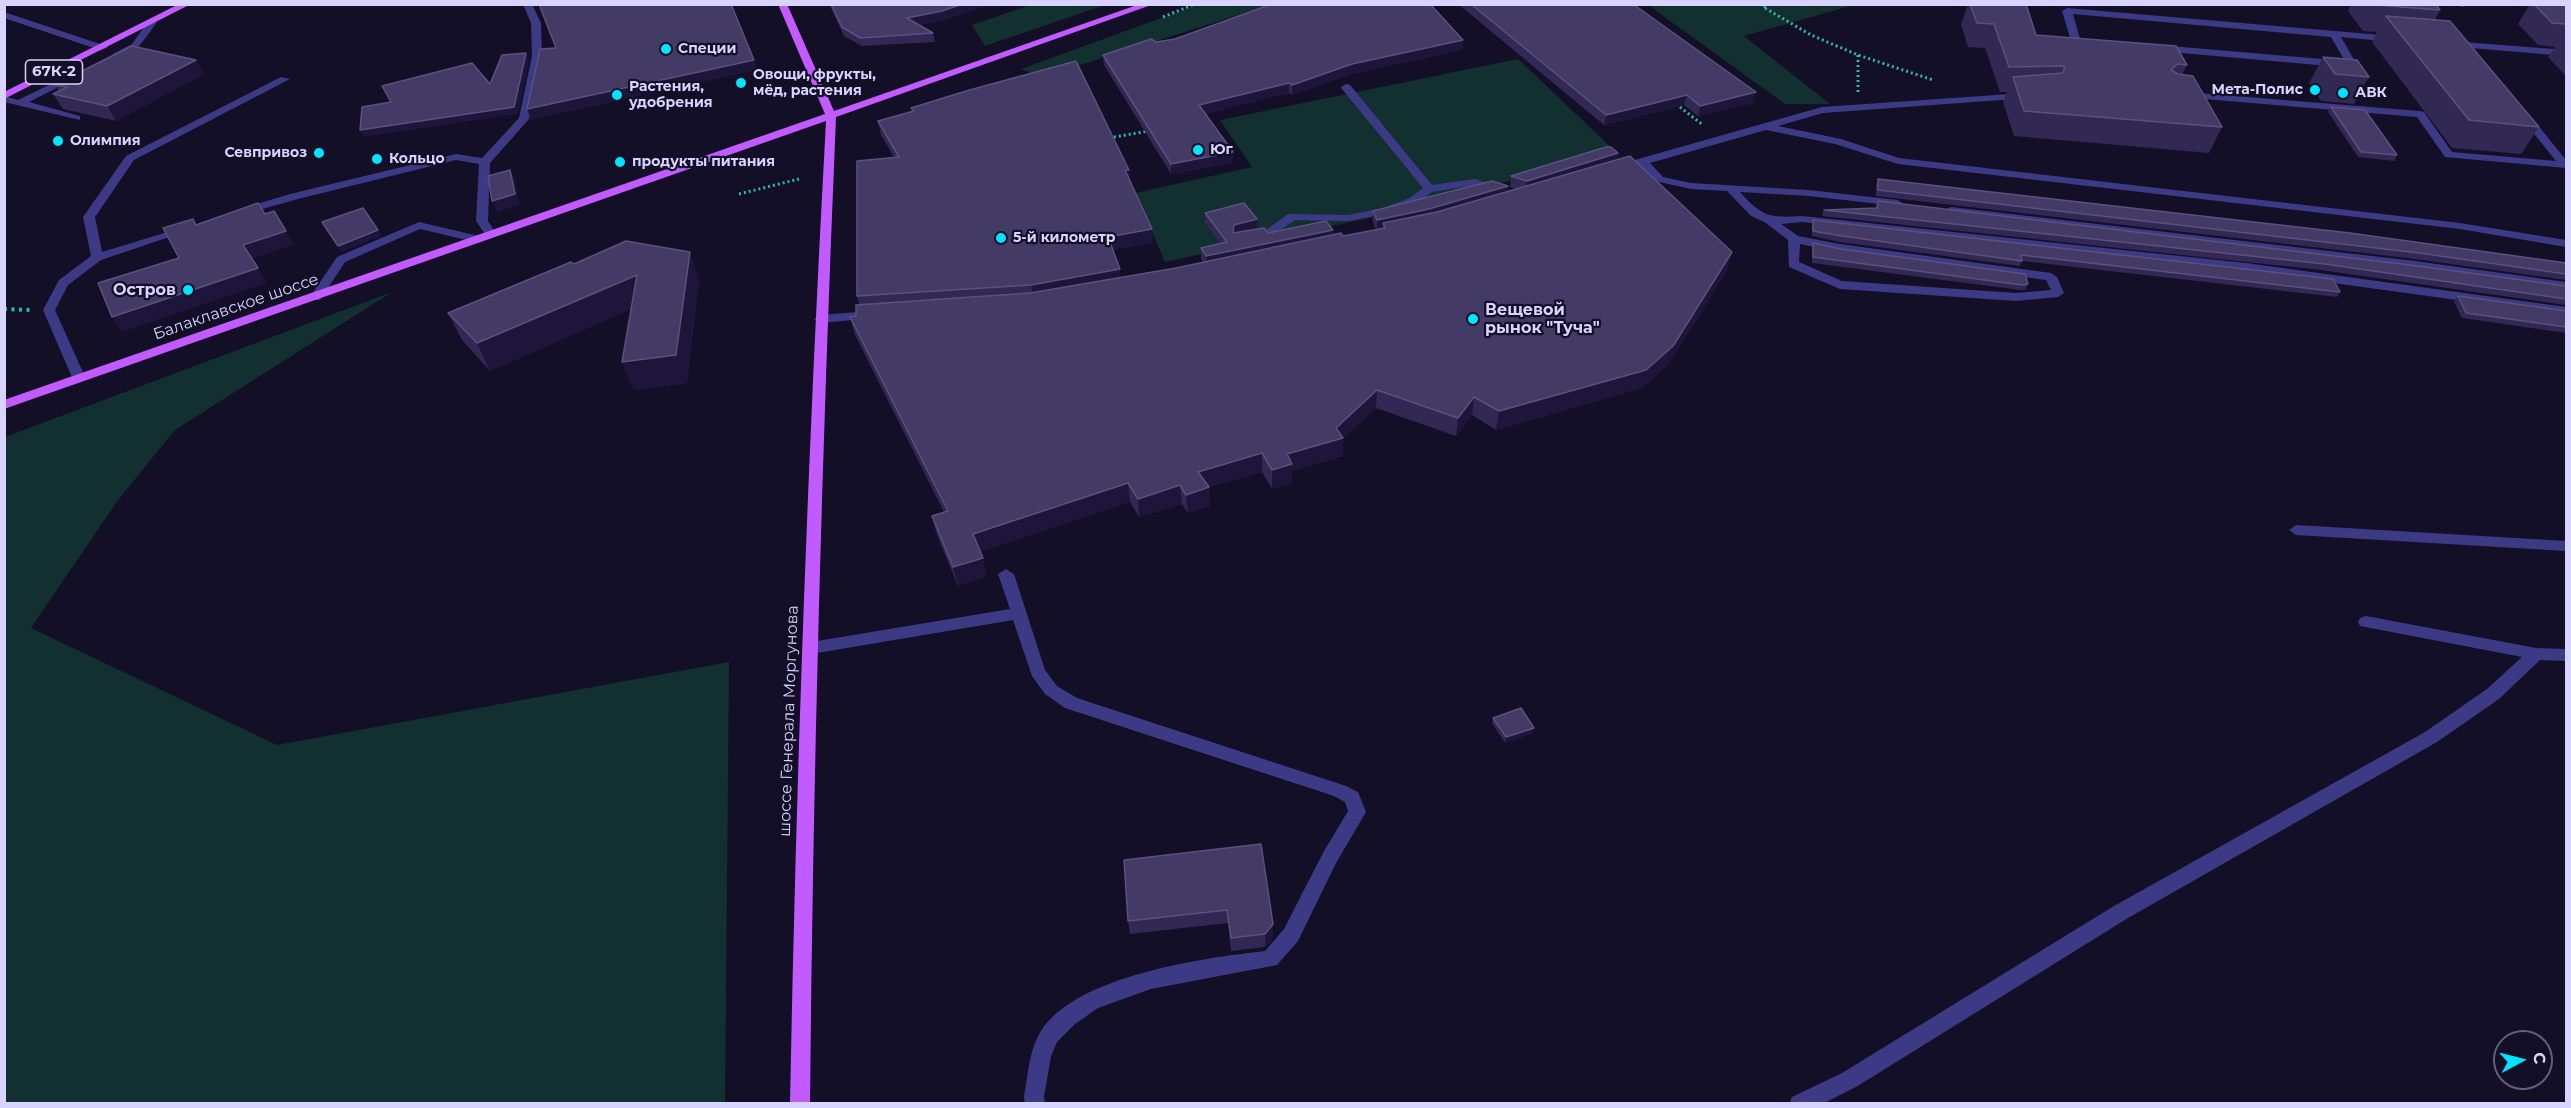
<!DOCTYPE html>
<html>
<head>
<meta charset="utf-8">
<style>
  body { margin:0 }
  #map { position:relative; width:2571px; height:1108px; overflow:hidden; background:#130f26; font-family:Montserrat,sans-serif }
  canvas { display:block }
  .frame { position:absolute; inset:0; border:6px solid #d9d4ff; pointer-events:none }
  .north { position:absolute; left:2493px; top:1030px; width:60px; height:60px; box-sizing:border-box; background:#130f26; border:2px solid #625e7d; border-radius:50%; rotate:83deg; font-size:16px; font-weight:700; line-height:24px; text-align:center; color:#d9d4ff }
  .north::after { content:''; display:block; margin:auto; width:21px; height:27px; background:#00e5ff; clip-path:polygon(50% 0,100% 100%,50% 72%,0 100%) }
</style>
</head>
<body>
<div id="map">
<canvas width="2571" height="1108"></canvas>
<div class="frame"></div>
<div class="north">С</div>
</div>
<script>
const ctx = document.querySelector('canvas').getContext('2d');
ctx.lineJoin = 'round';
function fillPath(path, color) {
  ctx.fillStyle = color;
  ctx.fill(path, 'evenodd');
}
function strokePath(path, color, width, dash) {
  ctx.strokeStyle = color;
  ctx.lineWidth = width;
  ctx.lineCap = dash ? 'butt' : 'round';
  ctx.setLineDash(dash || []);
  ctx.stroke(path);
}
function drawText(font, color, halo, rows, align = 'center') {
  ctx.font = font + ' Montserrat,sans-serif';
  ctx.lineWidth = 4.5;
  ctx.setLineDash([]);
  ctx.textBaseline = 'middle';
  ctx.strokeStyle = halo;
  ctx.fillStyle = color;
  for (const [text, x, y, turn = 0] of rows) {
    ctx.save();
    ctx.translate(x, y);
    ctx.rotate((+turn || 0) * Math.PI / 180);
    ctx.textAlign = isNaN(turn) ? turn : align;
    if (halo) ctx.strokeText(text, 0, 0);
    ctx.fillText(text, 0, 0);
    ctx.restore();
  }
}
fillPath(new Path2D(`
  M1033,4h72v1l-120,41 -13,-21z
  M1197,5h73l-228,72 -21,-8z
  M1648,5h206l-110,31 86,68h-45z
  M1518,59l96,91 -194,57 -255,55 -30,-69 117,-26 -32,-47z
  M392,292l-217,138 -57,70 -87,128 246,117 452,-83 -4,441h-720v-666z`), '#12302f');
strokePath(new Path2D(`
  M1770,4l-7,3 48,28 47,20 75,25
  M1163,17l32,-13
  M1858,55v37
  M1676,104l27,21
  M1109,138l40,-7
  M739,194l60,-15`), '#2fb8b0', 3, [2, 3]);
strokePath(new Path2D(`
  M4,309l26,1`), '#2fb8b0', 4, [3, 4.5]);
fillPath(new Path2D(`
  M523,4h9l9,19 1,33 -13,63 -39,44 -2,58 9,14 -2,2h-8l-11,-16 3,-57 -23,-4 -158,39 -57,16 -4,-1v-4l53,-16 166,-40 26,4 37,-40 13,-62 -1,-33z
  M2450,4h18l-4,3z
  M2067,8l326,28 5,3 -5,3 -52,-5 16,28 -5,3 -193,-17 -5,-3 5,-3 186,16 -14,-24 -258,-23 7,25 16,2 2,2 -5,3 -22,-5 -9,-30z
  M4,12l102,34 2,2 -8,2 -96,-32z
  M149,20l8,2c-11,15 -24,38 -44,36v-4l19,-10z
  M2450,41l116,9v6l-119,-10v-4z
  M69,75l9,2 -49,25 51,14v4l-76,-18v-6l14,4z
  M281,77l9,2 -156,81 -39,57 7,35 82,-25 6,3 -89,30 -33,25 -13,25 31,69 -7,4 -5,-1 -31,-72 16,-30 32,-24 -8,-39 43,-61z
  M1346,84l4,1 82,100 43,-6 30,10 -6,3 -24,-7 -43,7 -14,10 -28,11 -42,8 -53,-1 -22,15 -27,5v-4l19,-5 23,-17 60,1 35,-7 27,-10 13,-10 -81,-99 -1,-2z
  M2185,92l235,19 4,1 28,40 104,9 -37,-46 5,-3 4,1 38,47v8l-121,-11 -28,-40 -236,-20v-4z
  M2025,93l5,3 -1,2 -206,15 -45,13 63,13 58,19 561,65 106,17v7l-106,-18 -562,-65 -63,-20 -69,-14 -116,33 13,14 28,6 118,7 88,10 6,3 -6,3 -88,-10 -69,-4c22,25 30,26 62,24l444,47 320,44v8l-320,-44 -444,-49 -21,2 17,12 42,8 211,29 6,4 7,16 -6,4 -42,4 -176,-12 -51,-22 -1,-27 -22,-17 -15,-7 -24,-25 -36,-2 -36,-8 -15,-15 -23,6 -5,-3 26,-10 184,-52zM1800,244l40,8 206,28 5,10 -35,3 -174,-12 -43,-19z
  M1951,207l464,54 151,21v8l-151,-21 -468,-57 -2,-2z
  M419,222l64,15 2,2 -6,4 -59,-14 -75,33 -25,38h-8l-2,-3 27,-40z
  M871,311l4,1v6l-55,5 -6,-4 6,-4z
  M2296,525l270,16v10l-270,-16 -7,-5z
  M1006,569l8,5 31,96 12,16 20,12 269,88 12,6 8,20 -30,51 -38,78 -21,24 -126,24 -53,19 -23,16 -18,18 -6,14 -7,41 1,7h-20l-1,-7c4,-22 5,-47 17,-66 36,-56 163,-73 224,-80l19,-22 40,-78 24,-40 -3,-9 -11,-6 -269,-88 -20,-14 -13,-18 -19,-56 -202,34 -6,-2 -2,-4 2,-4 6,-2 199,-33 -12,-35z
  M2366,616l170,32 30,1v12l-26,-1 -41,39 -62,43 -309,176 -272,169 -34,17h-33l3,-7 50,-24 272,-167 311,-174 62,-43 35,-32 -162,-31 -2,-4 2,-4z`), '#3d3a85');
fillPath(new Path2D(`
  M179,4h12l-187,95v-7z
  M778,4h9l47,107 306,-107h14l-318,113c-14,329 -23,658 -26,987h-20c6,-328 18,-656 36,-983l-822,288v-9l821,-286z`), '#c25bff');
fillPath(new Path2D(`
  M829,4h163l-48,16 -25,5 14,8 2,9 -73,4 -18,-10z
  M1458,4h175l121,99 -56,13 -14,-11 -80,20z
  M1968,4h58l10,31 151,30 -5,10 40,52 -13,26 -195,-17 -11,-34 4,-10h-7l-15,-44 -17,-1 -7,-23z
  M2351,4h85l4,6 -5,10 104,107 -18,27 -69,-6 -80,-106 5,-10 -14,-1 -15,-20z
  M2530,4l36,1v71l-18,-19 7,-10 -17,-2 -20,-21z
  M1463,40l-1,10 -111,24 -59,21 -3,-2 -84,21 28,38v11l-62,11 -67,-109 -1,-10 53,-13z
  M2323,57l46,20 -15,27 -33,-3 -12,-18z
  M204,74l-88,47 -53,-12 -10,-15 6,-3 -5,-6z
  M2331,107l66,48 -3,6 -36,-4 -30,-45z
  M911,108l218,62 1,11 23,62 -40,7 8,28 55,-10 27,-6 -2,-3v-11l19,-5 -15,-20v-10l63,20 65,-3v4l10,2 33,-6 -3,-8v-11l135,-25 -1,6 9,-3 -6,-2 1,-11 107,-23 -2,7 112,109 -59,95 -27,24 -146,42 -24,-15 -16,21 -80,-28 -33,30v18l-51,15v12l-20,6 -10,-17 -53,15 1,19 -22,7 -6,-9 -43,13 -9,-15 -150,50 7,24 -29,10 -21,-51 -5,-19 12,-4 -89,-177 -5,-18 6,-1 3,-12 -2,-8 37,-139 -13,-22 -3,-14 34,-9z
  M1878,179l688,84v18v-1l-151,-21 -539,-63v-11z
  M1878,201l688,85v20v-1l-245,-35 -499,-54 2,-6 52,-2z
  M1813,220l527,72 -3,5 -315,-36 -2,5 -180,-24 -28,-6v-11z
  M1813,243l215,41 -3,6h-5l-208,-27v-14z
  M574,264l125,15 -12,104 -53,7 -12,-28 9,-53 -141,62 -28,-31 -14,-27z
  M2458,296l108,15v22l-104,-15 -8,-16z
  M1493,718l40,15 -28,10 -13,-20z
  M1261,844l12,94 -8,9 -34,4 -3,-28 -98,11 -2,-13z`), '#312854');
fillPath(new Path2D(`
  M963,4h29l-48,16 -35,7 -2,-9z
  M1463,40l-1,10 -111,24 -59,21v-10l60,-21z
  M526,53l3,8 -11,53 -154,23 -4,-7 154,-23z
  M196,60l8,14 -88,47 -9,-15z
  M754,60l3,10 -226,50 -4,-11z
  M1289,83v10l-90,23v-11z
  M1756,92l-2,11 -56,13 2,-10z
  M1687,95l-3,10 -80,20 2,-10z
  M1233,152v11l-62,11v-10z
  M1618,153l-2,11 -90,28 1,-11z
  M510,170l5,11 5,24 -23,7 -5,-11z
  M1125,170h4l1,13z
  M1508,186l-2,11 -123,26 -1,7 -5,1v-11z
  M1257,219v11l-24,3 1,-8z
  M1152,229l1,14 -44,8 -1,-14z
  M378,230l3,6 -40,16 -3,-6z
  M1333,230v10l-126,27 -1,-11z
  M286,231l8,14 -43,14 -8,-14z
  M690,252l9,27 -12,104 -53,7 -12,-28z
  M1732,252l-4,17 -59,95 -27,24 -146,42 3,-19z
  M258,268l9,15 -145,49 -10,-15z
  M1120,269l1,14 -88,16 -2,-14z
  M637,275l10,27 -157,69 -13,-28z
  M1377,390l-1,18 -33,30v18l-51,15v12l-20,6v-19l15,-16 49,-26z
  M1474,397l-2,18 -16,21 2,-18z
  M1262,453v19l-53,15 1,19 -22,7 -2,-18 12,-23z
  M1128,483l2,19 -153,51 -4,-19z
  M1180,485l2,19 -43,13 -1,-18z
  M983,558l4,18 -29,10 -5,-19z
  M1534,728l-1,5 -28,10 1,-6z
  M1273,924v14l-8,9v-13z`), '#1d163a');
const building = new Path2D(`
  M539,4h192l23,56 -227,49 13,-60 16,-1z
  M831,4h132l-21,7 -35,7 26,15 -73,5 -18,-11z
  M1272,4h158l33,36 -111,24 -60,21 -3,-2 -90,22 34,47 -62,12 -68,-109 48,-16 5,3 19,-3z
  M1471,4h162l123,88 -56,14 -13,-11 -81,20z
  M1970,4h56l10,31 140,11 11,19 -10,-1 -6,6 7,4 15,2 29,51 -198,-16 -11,-34 50,-4 2,-7 -56,1 -15,-43 -17,-1z
  M2377,4h59l4,6 -63,-5z
  M2534,4h32v20l-14,-1z
  M2386,16l64,5 89,106 -70,-7z
  M132,46l64,14 -89,46 -54,-12 14,-7 -13,-2z
  M526,53l-12,54 -154,23 2,-23 29,-5 -9,-16 90,-23 18,21 12,-29z
  M2323,57l34,3 12,17 -34,-3z
  M1076,61l53,109h-4l27,59 -44,8 12,32 -89,16 -174,11v-135l42,-4 -21,-36 36,-10 -3,-3 55,-17z
  M2331,107l34,3 32,45 -36,-3z
  M1606,147h5l7,6 -91,28 -16,-5z
  M1630,156l102,96 -59,94 -27,24 -147,41 -25,-14 -16,21 -81,-28 -41,38 7,10 -56,16 5,10 -20,6 -10,-17 -64,19 11,15 -23,8 -6,-10 -42,14 -10,-16 -155,51 10,24 -30,9 -21,-51 16,-5 -98,-194 6,-1v-11l174,-12 146,-25 165,-35 2,3 42,-8 -2,-5 54,-11z
  M510,170l5,24 -23,7 -4,-25z
  M1878,179l472,54 216,30v11l-147,-21 -541,-63z
  M1492,181l16,5 -79,23 -52,11 -4,-9z
  M1878,201l540,65 148,20v13l-241,-35 -501,-54 53,-2z
  M258,203l7,11 9,-3 12,20 -43,14 15,23 -146,49 -14,-34 81,-25 -16,-30 30,-9 3,6z
  M1244,203l13,16 -23,6 -1,8 31,-5 4,5 58,-12 7,9 -127,26 -5,-8 26,-6 -22,-29z
  M363,208l15,22 -40,16 -16,-24z
  M1813,220l520,59 7,13 -319,-37 1,6 -180,-25 -29,-5z
  M626,241l64,11 -14,103 -54,7 15,-87 -160,68 -29,-30 123,-51 3,2z
  M1813,243l28,6 184,25 3,10 -6,1 -209,-28z
  M2458,296l108,15v16l-100,-14z
  M1521,708l13,20 -28,9 -13,-19z
  M1261,844l12,80 -8,10 -34,4 -4,-28 -99,11 -4,-61z`);
fillPath(building, '#433a66');
strokePath(building, '#5a527e', 1.5);
for (const [x, y, r, color] of [
  [666,49,6,"#00e5ff"],
  [741,83,6,"#00e5ff"],
  [2315,90,6,"#00e5ff"],
  [2343,93,6,"#00e5ff"],
  [617,95,6,"#00e5ff"],
  [58,141,6,"#00e5ff"],
  [1198,150,6,"#00e5ff"],
  [319,153,6,"#00e5ff"],
  [377,159,6,"#00e5ff"],
  [620,162,6,"#00e5ff"],
  [1001,238,6,"#00e5ff"],
  [188,290,6,"#00e5ff"],
  [1473,319,6,"#00e5ff"]
]) {
  const dot = new Path2D();
  dot.arc(x, y, r, 0, 2 * Math.PI);
  ctx.fillStyle = color;
  ctx.fill(dot);
  strokePath(dot, '#130f26', 2);
}
drawText('bold 14px', '#d9d4ff', '#130f26', [
  ["Специи",678,49],
  ["Овощи, фрукты,",753,75],
  ["мёд, растения",753,91],
  ["Растения,",629,87],
  ["удобрения",629,103],
  ["Мета-Полис",2303,90,"right"],
  ["АВК",2355,93],
  ["Олимпия",70,141],
  ["Юг",1210,150],
  ["Севпривоз",307,153,"right"],
  ["Кольцо",389,159],
  ["продукты питания",632,162],
  ["5-й километр",1013,238]
], 'left');
for (const [x, y, w] of [
  [54,72,57]
]) {
  const box = new Path2D();
  box.roundRect(x - w / 2, y - 12, w, 24, 4.5);
  ctx.fillStyle = '#130f26';
  ctx.fill(box);
  strokePath(box, '#d9d4ff', 1.5);
}
drawText('bold 15px', '#d9d4ff', null, [
  ["67К-2",54,72]
]);
drawText('bold 16px', '#d9d4ff', '#130f26', [
  ["Остров",176,290],
  ["Вещевой",1485,310,"left"],
  ["рынок \"Туча\"",1485,328,"left"]
], 'right');
drawText('16px', '#d9d4ff', '#130f26', [
  ["Балаклавское шоссе",236,307,-19],
  ["шоссе Генерала Моргунова",789,721,-88]
]);
</script>
</body>
</html>
